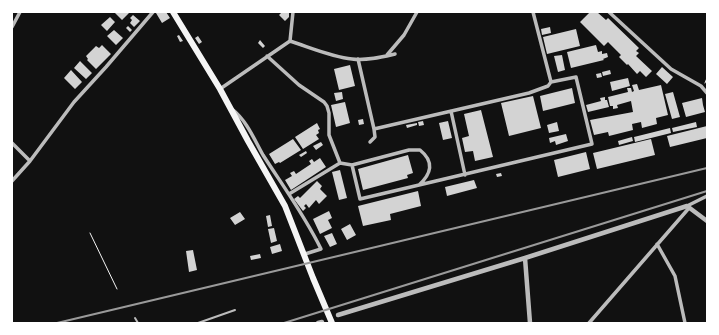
<!DOCTYPE html>
<html>
<head>
<meta charset="utf-8">
<style>
  body { margin:0 }
  #map { position:relative; width:719px; height:335px; overflow:hidden; background:#111; font-family:"Nunito Sans",sans-serif }
  canvas { display:block }
  .frame { position:absolute; inset:0; border:13px solid #fff; pointer-events:none }
</style>
</head>
<body>
<div id="map">
<canvas width="719" height="335"></canvas>
<div class="frame"></div>
</div>
<script>
const ctx = document.querySelector('canvas').getContext('2d');
ctx.lineJoin = 'round';
function fillPath(path, color) {
  ctx.fillStyle = color;
  ctx.fill(path, 'evenodd');
}
function strokePath(path, color, width, dash) {
  ctx.strokeStyle = color;
  ctx.lineWidth = width;
  ctx.lineCap = dash ? 'butt' : 'round';
  ctx.setLineDash(dash || []);
  ctx.stroke(path);
}
fillPath(new Path2D(`
  M114,12h13l2,1 -7,7z
  M158,12h8l4,6 -8,5 -6,-10z
  M282,12h7v5l-4,4 -6,-6z
  M590,12h7l9,8 2,-2 31,30 -3,3 3,2 -3,3 16,15 -6,6 -6,-6 -3,3 -9,-10 -1,1 -8,-8 2,-2 -13,-13 -4,4 -24,-24z
  M133,15l7,6 -6,6 -4,-4 2,-3 -2,-2z
  M110,17l5,5 -8,9 -6,-6z
  M128,26l4,4 -2,2 -4,-4z
  M550,27l1,6 -9,2 -1,-6z
  M576,29l4,17 -33,8 -4,-17z
  M114,30l9,8 -7,7 -9,-9z
  M179,35l4,6 -3,1 -3,-6z
  M198,36l4,6 -3,2 -4,-6z
  M260,40l5,6 -2,2 -5,-5z
  M102,45l9,9 -15,15 -9,-9 1,-1 -2,-3 10,-10 3,2z
  M596,45l2,7 4,-1v3l5,-1 1,4 -5,2 1,1 -33,8 -4,-16z
  M562,55l3,15 -7,2 -4,-16z
  M80,61l12,12 -6,6 -12,-11z
  M350,65l5,21 -16,4 -5,-21z
  M662,67l11,10 -6,7 -11,-10z
  M71,70l11,12 -7,7 -11,-11z
  M610,70l1,4 -8,2 -1,-4z
  M601,73l1,4 -5,1 -1,-4z
  M628,78l2,8 -18,5 -2,-9z
  M637,84l2,6 22,-5 7,30 -12,3 1,6 -15,4 -1,-6 -9,2 1,6 -24,6 -1,-4 -14,3 -4,-15 43,-8 -2,-11 -14,4 1,3 -5,1v-3h-3l-2,-9 20,-5 -1,-4h4l1,4 2,-1 -2,-6z
  M572,88l3,15 -32,8 -3,-15z
  M342,92l1,7 -7,2 -2,-8z
  M673,92l7,25 -8,2 -7,-25z
  M533,96l8,32 -32,8 -8,-33z
  M605,97v3h2l2,7 -21,5 -2,-7 15,-4 -1,-3z
  M702,98l1,7 -19,5 -2,-7z
  M345,102l5,21 -14,4 -5,-22z
  M703,105l2,7 -19,5 -2,-7z
  M481,110l12,47 -18,4 -2,-10 -8,1 -3,-14 7,-2 -5,-22z
  M363,119l1,5 -5,1 -1,-5z
  M423,121l1,4 -5,1 -1,-4z
  M448,121l4,17 -9,2 -4,-17z
  M557,122l2,9 -10,2 -2,-8z
  M696,122l1,5 -24,5 -1,-4z
  M317,123l3,6 -2,1 1,3 -3,2 3,4 -16,10 -8,-12z
  M417,123v2l-10,3 -1,-3z
  M707,126v12l-37,9 -3,-11z
  M670,128l1,5 -36,9 -1,-5z
  M566,134l2,7 -12,4 -1,-4 -5,2 -1,-5z
  M632,137l1,4 -14,4 -1,-4z
  M293,139l8,11 -21,13 -1,-1 -4,2 -6,-10z
  M651,139l4,16 -58,14 -4,-16z
  M321,142l2,3 -7,5 -3,-4z
  M306,151l1,2 -6,4 -2,-2z
  M586,152l4,17 -32,8 -4,-17z
  M408,155l5,18 -6,2 1,3 -45,12 -5,-21z
  M320,158l6,9 -35,23 -6,-10 7,-4 -2,-3 4,-2 2,3 15,-10 -2,-3 3,-2 2,3z
  M340,170l7,28 -8,2 -7,-28z
  M501,173l1,3 -5,1 -1,-3z
  M474,180l3,8 -30,8 -2,-9z
  M317,181l5,5 -2,3 7,7 -8,8 -3,-4 -7,8 -3,-4 -2,2 2,2 -3,3 -9,-12 4,-3 2,2z
  M418,191l3,15 -31,8 1,6 -28,6 -5,-20z
  M329,211l3,7 -4,2 4,8 -12,6 -7,-15z
  M240,212l5,7 -10,6 -5,-7z
  M270,215l2,11 -4,1 -2,-11z
  M350,224l6,11 -9,5 -6,-11z
  M274,228l3,13 -6,2 -3,-14z
  M332,233l5,11 -7,3 -6,-11z
  M280,244l2,7 -10,3 -2,-7z
  M193,250l4,20 -8,2 -3,-21z
  M260,254l1,4 -10,2 -1,-4z`), '#d3d3d3');
strokePath(new Path2D(`
  M705,83l2,-5
  M90,233l27,56`), '#f5f5f5', 1);
strokePath(new Path2D(`
  M135,318l3,5
  M198,323l37,-13`), '#bcbcbc', 2);
strokePath(new Path2D(`
  M609,12l62,57 30,17 6,7
  M12,27l8,-15
  M290,41l3,-29
  M387,55l17,-20 13,-23
  M267,56l32,29 25,17 3,4 2,7v22l11,28
  M358,59l16,70 1,8 -5,5
  M220,89l70,-48c19,6 42,16 62,18 14,2 30,-2 43,-5
  M232,109c15,12 22,30 31,46 20,31 42,61 58,94l-16,5
  M451,111l14,64
  M374,129l155,-36 19,-7 3,-4 -18,-70
  M12,143l18,18
  M352,165l8,34 232,-55 -16,-67 -25,5
  M12,181l18,-20 44,-59 32,-35 47,-55
  M289,194l51,-31 12,2 57,-15h11c15,12 11,24 -1,35
  M687,206l20,-10
  M657,244l18,32 10,47
  M589,323l100,-115`), '#bcbcbc', 3.5);
strokePath(new Path2D(`
  M525,258l5,65
  M338,315l187,-57 162,-52 20,15
  M318,323l4,-1`), '#bcbcbc', 4.5);
strokePath(new Path2D(`
  M173,12l47,77 28,52 37,65 28,72 19,45`), '#f5f5f5', 6);
strokePath(new Path2D(`
  M57,323l650,-155
  M284,323l423,-132`), '#9a9a9a', 2);
</script>
</body>
</html>
